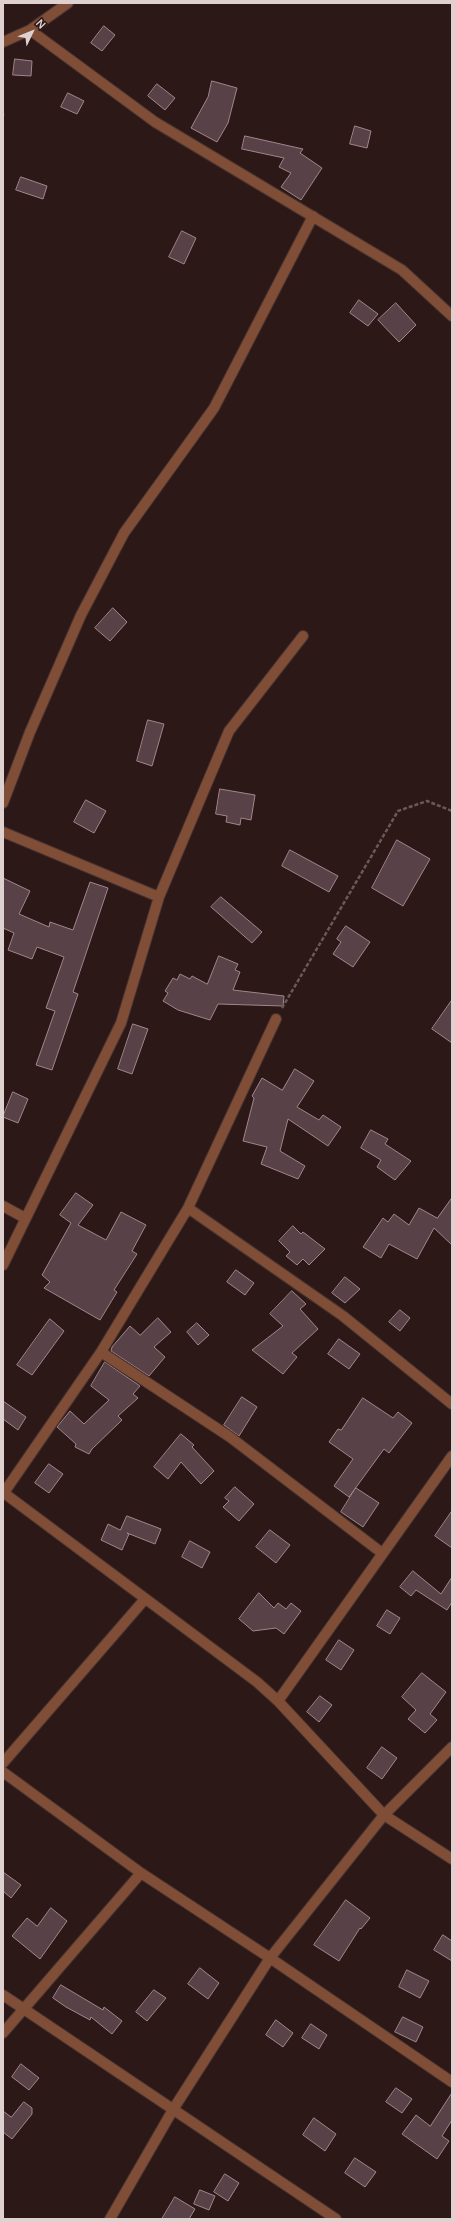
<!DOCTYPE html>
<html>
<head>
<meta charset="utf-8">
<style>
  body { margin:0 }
  #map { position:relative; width:455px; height:2222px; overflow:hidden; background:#2c1816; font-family:Manrope,sans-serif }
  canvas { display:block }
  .frame { position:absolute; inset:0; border:4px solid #dfd1cf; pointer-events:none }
  .north { position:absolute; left:12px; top:12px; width:40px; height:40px; -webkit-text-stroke:3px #2c1816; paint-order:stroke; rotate:47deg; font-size:11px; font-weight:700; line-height:16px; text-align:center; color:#dfd1cf }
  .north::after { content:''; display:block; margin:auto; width:14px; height:18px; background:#dfd1cf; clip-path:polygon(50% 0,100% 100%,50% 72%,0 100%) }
</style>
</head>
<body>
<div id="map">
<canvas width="455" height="2222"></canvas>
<div class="frame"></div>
<div class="north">N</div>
</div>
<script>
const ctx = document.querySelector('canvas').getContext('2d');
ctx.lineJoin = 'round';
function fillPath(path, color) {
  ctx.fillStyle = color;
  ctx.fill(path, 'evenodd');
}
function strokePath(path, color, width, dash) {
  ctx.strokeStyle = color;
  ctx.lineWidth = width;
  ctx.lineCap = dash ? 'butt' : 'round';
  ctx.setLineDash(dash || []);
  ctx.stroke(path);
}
const building = new Path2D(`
  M104,26l11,9 -13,16 -11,-8z
  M15,59l17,2 -1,15 -18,-1z
  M212,81l25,7 -9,35 -11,19 -26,-14 17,-31z
  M157,84l18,14 -10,12 -17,-14z
  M68,93l16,8 -7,13 -16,-7z
  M355,126l16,5 -4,17 -17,-4z
  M245,136l58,13 -3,4 22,15 -21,32 -20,-13 10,-14 -12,-6 5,-9 -42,-9z
  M21,177l26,9 -4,13 -27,-9z
  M182,231l14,7 -12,26 -15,-7z
  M359,300l19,14 -10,12 -18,-13z
  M396,303l20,22 -17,17 -21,-22z
  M113,608l14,14 -17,19 -15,-13z
  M148,720l16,4 -12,42 -15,-5z
  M220,789l35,6 -4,25 -10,-2 -1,7 -14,-3 1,-6 -11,-2z
  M86,800l20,11 -12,22 -20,-11z
  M397,840l33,19 -27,47 -31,-18z
  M290,850l48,26 -9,16 -47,-26z
  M3,878l27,13 -11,23 30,13 1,-5 23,8 17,-48 18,6 -35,104 5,2 -26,76 -16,-5 19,-54 -9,-3 18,-51 -27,-10 -5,12 -24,-9 6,-17 -11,-5z
  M221,897l41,35 -10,11 -41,-36z
  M346,926l24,16 -17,25 -20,-13 8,-12 -4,-3z
  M219,956l19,8 -3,6 5,2 -7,18 51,6 -1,10 -65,-2 -8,16 -32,-10 -15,-9 5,-8 -3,-2 8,-13 4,2 3,-6 10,5 2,-3 15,8z
  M452,1000v43l-20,-14z
  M133,1024l15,5 -16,45 -14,-5z
  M295,1069l19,12 -17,26 22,13 4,-5 18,12 -13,19 -40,-27 -8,32 25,15 -7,13 -37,-15 6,-17 -24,-6 11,-43 -2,-2 10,-18 20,12z
  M13,1092l15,7 -10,24 -15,-6z
  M371,1130l17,9 -3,5 26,17 -16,19 -18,-13 4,-7 -20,-12z
  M76,1193l17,12 -15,20 28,15 15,-28 25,13 -14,26 5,3 -23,36 3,2 -17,28 -56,-32 6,-6 -8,-7 29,-52 -11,-8z
  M452,1198v47l-18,-17 -17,31 -28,-15 -8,14 -18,-11 20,-29 5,4 6,-8 15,11 10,-17 18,10z
  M293,1226l8,8 2,-2 22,17 -16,16 -6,-6 -6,6 -11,-9 4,-4 -11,-11z
  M236,1270l18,13 -9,12 -18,-13z
  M345,1277l15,12 -15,14 -13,-10z
  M292,1291l14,13 -6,5 18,20 -26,24 5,4 -14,17 -31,-24 31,-24 -13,-12z
  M400,1310l10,8 -10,13 -11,-9z
  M158,1318l13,14 -17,15 11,10 -16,19 -38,-25 1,-4 18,-21 10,9z
  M50,1319l14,12 -32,44 -15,-10z
  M197,1323l12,12 -11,10 -11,-13z
  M339,1339l21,15 -11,15 -21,-15z
  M105,1362l35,24 -7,8 5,4 -20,18 4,4 -30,29 -3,5 -14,-7 1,-3 -19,-17 13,-16 14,13 25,-24 -18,-14z
  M242,1397l15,10 -18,29 -15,-11z
  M363,1398l30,20 5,-6 14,11 -23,30 -5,-4 -35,48 -15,-11 19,-27 -24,-17 9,-13 3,1z
  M3,1401l23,16 -8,13 -15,-11z
  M181,1434l13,11 -2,2 22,24 -13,13 -20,-22 -13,17 -14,-12z
  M49,1464l14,10 -14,19 -14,-10z
  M235,1487l19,17 -15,17 -16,-14 6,-6 -4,-3z
  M356,1488l23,15 -16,24 -22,-15z
  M452,1511v37l-17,-12z
  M127,1516l34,13 -6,15 -28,-11 2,1 -7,16 -21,-10 7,-16 12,6z
  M270,1530l20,15 -14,18 -20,-16z
  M190,1541l20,11 -8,16 -20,-11z
  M413,1571l28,23 11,-17v25l-5,8 -31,-20 -5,6 -11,-9z
  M259,1593l15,15 4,-5 8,6 5,-6 10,8 -17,23 -8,-6 -23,3 -14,-12z
  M387,1610l13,8 -10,16 -13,-8z
  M339,1640l15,10 -13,20 -15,-10z
  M422,1673l24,19 -16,22 7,6 -12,13 -17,-14 8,-9 -14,-13z
  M320,1696l12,9 -13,17 -12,-10z
  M382,1747l15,11 -15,21 -15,-11z
  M3,1872l18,13 -10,13 -8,-7z
  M346,1900l24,18 -9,11 -1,-1 -21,33 -25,-16z
  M51,1908l16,13 -27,38 -28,-23 15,-18 10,8z
  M443,1935l9,6v20l-18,-11z
  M200,1968l19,15 -11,16 -20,-15z
  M407,1970l22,11 -9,17 -21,-11z
  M61,1985l42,25 1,-3 18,14 -10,13 -21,-17 -1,3 -24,-13 -13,-9z
  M154,1990l12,8 -19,23 -11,-9z
  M403,2017l20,10 -7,15 -21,-10z
  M276,2020l17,13 -10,14 -17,-12z
  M311,2024l16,11 -8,14 -17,-11z
  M21,2064l18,14 -10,12 -17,-13z
  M396,2088l16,11 -10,14 -16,-11z
  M452,2093v27l-10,16 7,5 -12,18 -35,-25 14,-19 14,11z
  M24,2102l8,6v6l-20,25 -9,-7v-21l8,6z
  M314,2118l22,16 -11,17 -22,-16z
  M355,2158l21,14 -11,15 -20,-14z
  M225,2174l14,9 -11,18 -14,-9z
  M200,2190l15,6 -6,14 -15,-6z
  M175,2197l20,12 -6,10h-27z`);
fillPath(building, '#594247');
strokePath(building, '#a1868c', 1);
const minor = new Path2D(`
  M30,30l125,92 247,148 50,46
  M3,42l27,-12 38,-27
  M3,803l27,-71 51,-117 43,-82 90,-125 99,-192
  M3,832l156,65
  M3,1206l22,12
  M188,1208l155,108 109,88
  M3,1265l118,-242 38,-126 70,-166 74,-95
  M101,1352l129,85 152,116
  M4,1493l253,189 21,19 106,114 68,44
  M3,1494l98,-142 87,-144 88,-189
  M278,1701l174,-245
  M3,1763l142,-164
  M3,1772l138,101 129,85 182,124
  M3,1995l333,224
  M3,2033l138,-160
  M110,2219l64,-111 96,-150 114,-143 68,-68`);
strokePath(minor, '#453230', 12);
strokePath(new Path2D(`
  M3,113v3
  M282,1008l116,-197 29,-10 25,10`), '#6b5957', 2.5, [4, 2]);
strokePath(minor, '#804e37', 10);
</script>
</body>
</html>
